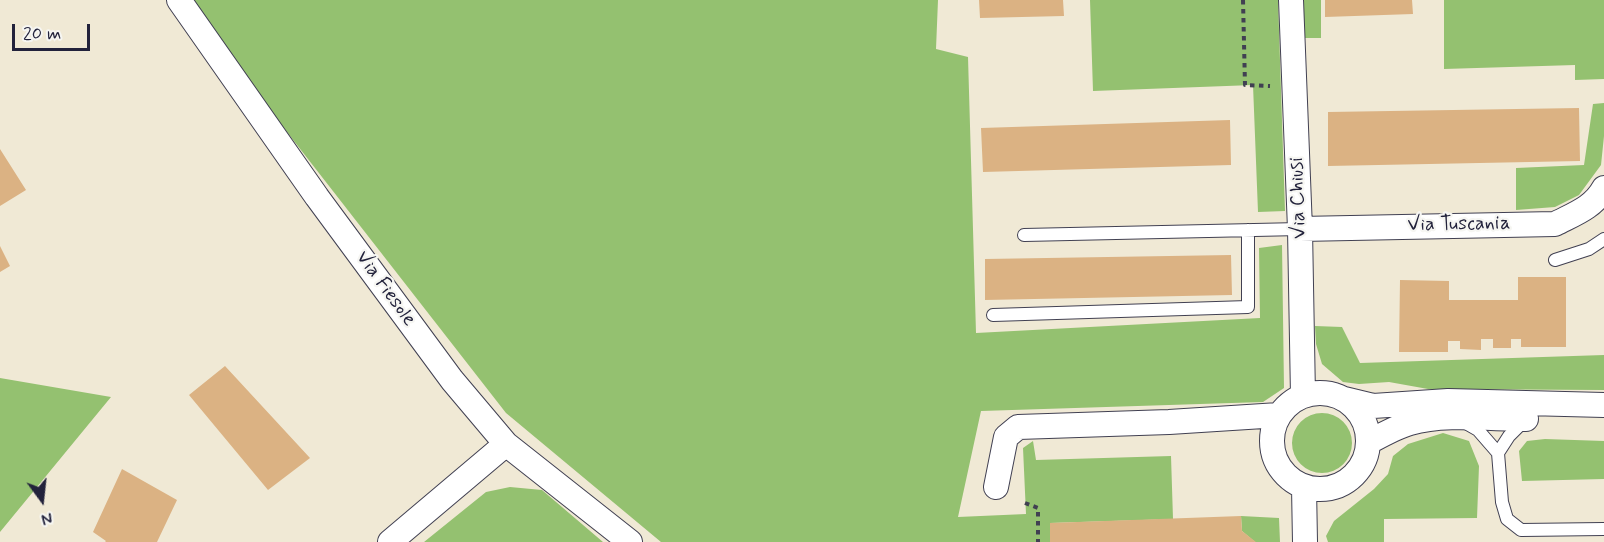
<!DOCTYPE html>
<html>
<head>
<meta charset="utf-8">
<style>
  body { margin:0 }
  #map { position:relative; width:1604px; height:542px; overflow:hidden; background:#f0e9d5; font-family:Mynerve,sans-serif }
  canvas { display:block }
  .north { position:absolute; left:12px; top:470px; width:60px; height:60px; -webkit-text-stroke:4px #f6f6f2; paint-order:stroke; rotate:165deg; font-size:16px; font-weight:700; line-height:24px; text-align:center; color:#22223b }
  .north::after { content:''; display:block; margin:auto; width:21px; height:27px; background:#22223b; clip-path:polygon(50% 0,100% 100%,50% 72%,0 100%) }
  .scale { position:absolute; left:12px; top:24px; width:78px; height:27px; box-sizing:border-box; border:3px solid #22223b; border-top:0; padding-left:8px; font-size:18px; line-height:21px; white-space:nowrap; color:#22223b; -webkit-text-stroke:4px #f6f6f2; paint-order:stroke }
</style>
</head>
<body>
<div id="map">
<canvas width="1604" height="542"></canvas>
<div class="north">N</div>
<div class="scale">20 m</div>
</div>
<script>
const ctx = document.querySelector('canvas').getContext('2d');
ctx.lineJoin = 'round';
function fillPath(path, color) {
  ctx.fillStyle = color;
  ctx.fill(path, 'evenodd');
}
function strokePath(path, color, width, dash) {
  ctx.strokeStyle = color;
  ctx.lineWidth = width;
  ctx.lineCap = dash ? 'butt' : 'round';
  ctx.setLineDash(dash || []);
  ctx.stroke(path);
}
function drawText(font, color, halo, rows, align = 'center') {
  ctx.font = font + ' Mynerve,sans-serif';
  ctx.lineWidth = 4.5;
  ctx.setLineDash([]);
  ctx.textBaseline = 'middle';
  ctx.strokeStyle = halo;
  ctx.fillStyle = color;
  for (const [text, x, y, turn = 0] of rows) {
    ctx.save();
    ctx.translate(x, y);
    ctx.rotate((+turn || 0) * Math.PI / 180);
    ctx.textAlign = isNaN(turn) ? turn : align;
    if (halo) ctx.strokeText(text, 0, 0);
    ctx.fillText(text, 0, 0);
    ctx.restore();
  }
}
fillPath(new Path2D(`
  M184,0h754l-2,49 32,8 8,276 284,-15 -1,-70 23,-3 2,143 -21,14 -282,9 -23,106 68,-3 -3,-66 10,-7 3,19 135,-4 2,63 -123,4v19h-389l-155,-129z
  M1090,0h188l7,211 -27,1 -5,-127 -160,6z
  M1302,0h19v38h-19z
  M1444,0h160v79l-29,1v-15l-131,4z
  M1604,103v33l-3,29 -22,30 -24,12 -39,3v-42l68,-3 9,-61z
  M1315,326l27,1 18,36 244,-8v35l-176,-1 -39,-7 -30,2 -16,-2 -21,-18 -6,-20z
  M0,378l111,19 -111,135z
  M1292 443a30 30 0 1 1 60 0a30 30 0 1 1-60 0Z
  M1443,433l26,8 10,25 -2,52 -93,1v23h-56l-2,-6 8,-15 40,-32 14,-15 5,-18 15,-12z
  M1545,439l59,2v38l-82,2 -3,-30 8,-10z
  M510,487l32,3 61,52h-179l62,-50z
  M1241,516l38,2 1,24h-25l-13,-11z`), '#94c170');
fillPath(new Path2D(`
  M979,0h84l1,16 -84,2z
  M1325,0h87l1,14 -88,3z
  M1579,108l1,53 -252,5v-54z
  M1230,120l1,45 -248,7 -2,-44z
  M0,149l26,41 -26,16z
  M0,246l10,20 -10,6z
  M1231,255l1,40 -247,5v-41z
  M1518,277h48v70h-45v-8h-10v9h-18v-9h-12v11l-21,-1v-8h-12v11h-49l1,-72 49,1v19h69z
  M225,366l85,92 -42,32 -79,-95z
  M122,469l55,31 -20,42h-52l1,-1 -13,-9z
  M1241,516l1,15 14,11h-206v-19z`), '#dbb283');
const service = new Path2D(`
  M1024,235l276,-6
  M1555,260l34,-11 15,-10
  M993,315l255,-8v-77
  M1464,422l14,8 20,23 11,-17 16,-16
  M1498,453l4,49 5,17 14,11 83,-1`);
const minor = new Path2D(`
  M179,0l138,197 135,183 54,64 124,98
  M1291,0l9,229 3,167
  M1300,229l255,-5c19,-10 38,-16 49,-36
  M1272 441a48 48 0 1 1 96 0a48 48 0 1 1-96 0Z
  M1344,399l29,7 75,-5 156,4
  M1369,442c13,-7 27,-15 41,-19 34,-10 81,-4 116,-4
  M996,487l10,-50 12,-10 151,-5 110,-7
  M1304,487l1,55
  M390,542l116,-98`);
strokePath(service, '#414052', 14);
strokePath(minor, '#414052', 26);
strokePath(new Path2D(`
  M1243,0l2,85 25,1
  M1025,503l13,5v34`), '#414052', 4, [4.5, 4.5]);
strokePath(service, '#fff', 12);
strokePath(minor, '#fff', 24);
drawText('20px', '#22223b', '#f6f6f2', [
  ["Via Chiusi",1299,198,-92],
  ["Via Tuscania",1459,225,-1],
  ["Via Fiesole",385,289,54]
]);
</script>
</body>
</html>
